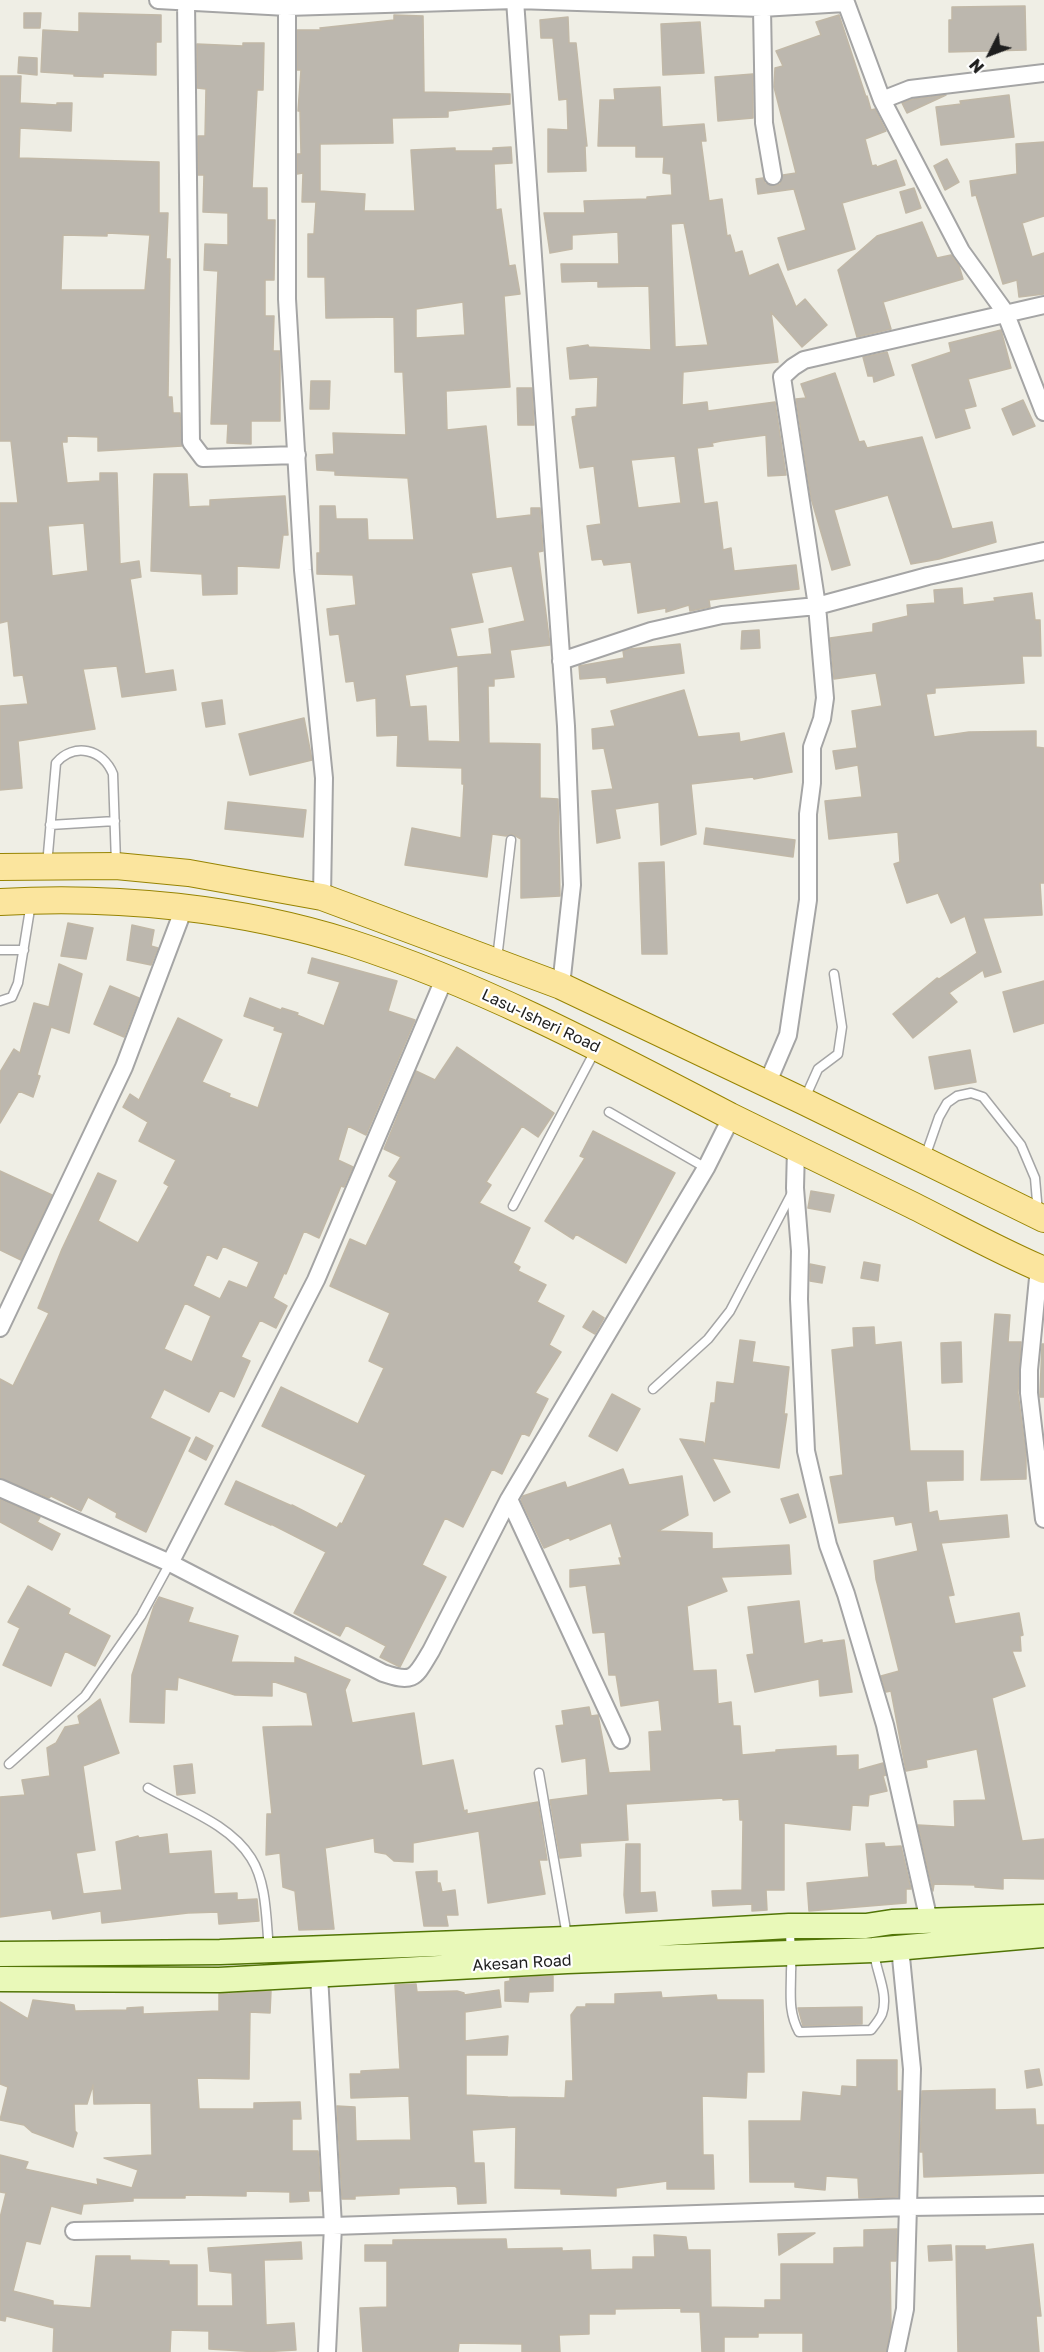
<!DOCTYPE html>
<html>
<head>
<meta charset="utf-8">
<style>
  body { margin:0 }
  #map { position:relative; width:1044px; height:2352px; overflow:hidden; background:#efeee5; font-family:"Golos Text",sans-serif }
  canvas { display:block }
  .north { position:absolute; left:960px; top:24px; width:60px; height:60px; -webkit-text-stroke:4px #fff; paint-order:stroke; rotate:228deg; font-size:16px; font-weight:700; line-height:24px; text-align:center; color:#1e1e1e }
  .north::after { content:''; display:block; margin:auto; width:21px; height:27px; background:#1e1e1e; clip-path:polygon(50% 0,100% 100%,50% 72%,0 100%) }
</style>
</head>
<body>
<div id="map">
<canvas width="1044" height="2352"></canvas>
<div class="north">N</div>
</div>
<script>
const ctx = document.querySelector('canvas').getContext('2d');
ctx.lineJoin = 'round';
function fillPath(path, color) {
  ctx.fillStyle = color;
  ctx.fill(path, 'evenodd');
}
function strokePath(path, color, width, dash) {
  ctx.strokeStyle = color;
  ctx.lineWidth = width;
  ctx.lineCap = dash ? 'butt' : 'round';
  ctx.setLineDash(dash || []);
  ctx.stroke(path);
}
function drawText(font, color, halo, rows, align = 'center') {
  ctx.font = font + ' "Golos Text",sans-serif';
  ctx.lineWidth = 4.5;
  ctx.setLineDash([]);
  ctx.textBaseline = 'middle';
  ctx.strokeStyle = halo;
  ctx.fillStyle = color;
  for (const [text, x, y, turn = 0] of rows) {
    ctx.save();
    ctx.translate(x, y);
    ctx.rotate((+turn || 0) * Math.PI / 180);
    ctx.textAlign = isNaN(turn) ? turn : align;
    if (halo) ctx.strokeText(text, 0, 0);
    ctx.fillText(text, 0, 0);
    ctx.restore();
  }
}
const building = new Path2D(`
  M1025,6l1,44 -77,2v-32h3v-13z
  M24,13h17l-1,15h-16z
  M79,13l82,2v27h-5v33l-53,-2v4l-29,-1v-2l-33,-2 2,-42 36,2z
  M394,15l29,1 1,76 86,2v10l-62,7v6l-56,1 1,25 -73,1v47l45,3 -1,17h51l-4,-61 44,-2v3h38v-3l18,-1 1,16 -18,1 2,46 5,-1 8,57 6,-1 5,29 -16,2 6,91 -64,4 1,39 39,-4 10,93 35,-4v-7h9l3,43 -5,1 12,93 -40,5 4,27 -20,2v7h-6l1,57 51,1v54l18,1 2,97 -39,2v-59l-9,-5 -6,2 -14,-2 -5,43 -82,-12 7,-37 49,10 3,-54h-2v-16l-65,-2 1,-31 -21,1 -1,-38 -19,3 -3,-20 -8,1 -7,-48 -9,1 -3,-26 29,-4 -3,-30 -36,-1v-21h3v-47h15l1,13h31l1,21h46l-6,-62 -73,-3v-4l-18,-1 -1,-15 18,-1 -1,-21 73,2 -3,-63h-8l-1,-55 -68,1 -1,-41h-17v-43h6l2,-32h-14l1,-29 -6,1v-20h4l-1,-43h-2l3,-41h-4v-40h24l-1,-2 74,-8zM463,302l2,33 -49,3v-29zM512,566l13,55 -36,8 3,25 -35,3 -7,-29 33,-6 -12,-49zM458,666l2,76 -32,-1 -2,-35 -16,1 -5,-32z
  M839,15l27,82 1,-1 4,14 4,-1 11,22 -21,8 7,27 4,-1 1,2 19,-7 9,25 -63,18 13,46 -67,21 -10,-32 28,-8 -12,-41 -36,5 -2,-15 7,-1 2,5 9,3 6,-2 3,-9 13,-2 -22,-86 1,-19 8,-2 -7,-15 45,-16 -5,-13z
  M568,17l1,26h7l11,103h-2l1,25 -38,1v-43l20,1 -1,-31 -8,1 -6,-62h-12l-1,-18z
  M700,22l4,51 -41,2 -2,-51z
  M243,43h21l-1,47h-6l-5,98h15v32h8l-1,60h-9v36h9l-1,35h7v70h-29v23l-24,-1 1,-19h-17l7,-153 -14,-1 1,-26 23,1v-32l-25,-1 1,-37h-6v-39h7l1,-47 -9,-1v-44l46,2z
  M19,57l18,1v17l-19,-2z
  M753,74v44l-35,3 -3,-44z
  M0,76h21l-1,27 37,2v-2h15l-1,28 -51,-3 -1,30 140,4v51h9l-2,46h4l-2,138h4l1,16h7l2,33 -84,5v-14l-31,-1v6h-5l5,41 33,-2v-8h17l3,91 19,-3 2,16 -11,2 15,95 28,-4 3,20 -54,7 -5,-31 -34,3 12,60 -77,12 4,47 -22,2v-84l28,-2 -5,-29 -9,1 -6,-55 -8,2v-120h18l-7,-62h-11zM107,233l43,2 -5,55h-84l2,-55 44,1zM84,523l4,48 -36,5 -4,-50z
  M660,87l2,40 42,-3 2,17h-5l8,60 13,-2 5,37 3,-1 5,18 7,-2 7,25 29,-12 18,43 9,-8 22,26 -25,22 -31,-35 7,50 -95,10 -1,33 25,-3 1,9 67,-9 11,73 -18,1 -2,-41 -45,6 -9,2 1,3 -16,2 7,56 13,-2 6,48 8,-2 3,23 62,-6 3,24 -90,11 1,7 -20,4 -1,-6 -23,7v-4l-28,5 -7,-51 -27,3 -2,-6 -10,1 -5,-34 14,-2 -7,-58 -14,2 -8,-51 4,-1v-7l21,-2 1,-30 -28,2 -3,-31 21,-3 1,2 62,3 -2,-64 -51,1v-6l-36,1 -1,-18h58l-1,-32 -46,3v14l-22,4 -6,-40h41l-1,-12 63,-2v-2l25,-2 -1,-21 -8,-1 1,-16h-28v-11h-38l2,-46h15l-1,-11zM684,223l24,122 -33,2 -4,-123zM675,456l6,47 -43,5 -7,-48z
  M946,95l-39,18 -5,-10 11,-4z
  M1009,95l5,42 -73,8 -5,-38 25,-3 -1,-3z
  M1044,142v74l-22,7 10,34 12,-4v41l-25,3 -2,-17 -14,4 -27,-89 -4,1 -2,-15 47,-7 -1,-30z
  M947,159l12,23 -14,8 -11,-24z
  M914,188l7,20 -15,5 -6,-21z
  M922,222l15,36 14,-3 8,11 4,13 -80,23 8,27 -34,8 -19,-67 39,-34z
  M1001,330l10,38 -43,11 8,27 -12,3 6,19 -34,10 -24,-73 39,-13 -2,-9z
  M887,352l7,23 -20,7 -1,-6h-5l-5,-19z
  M835,373l24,69 5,-1 3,7 55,-11 30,92 40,-7 4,20 -57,17 -28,5 -23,-69 -54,15 16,55 -18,5 -21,-72 -15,-99 10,-1 -5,-14z
  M311,381h19l-1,28h-19z
  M517,388h15l2,37h-16z
  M1023,400l12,26 -22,9 -11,-26z
  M154,474h33l2,33 21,-1v-6l75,-4 3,39h-5l-4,33 -42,-2v28l-34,1 -1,-21 -51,-3z
  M962,588l1,17 32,-4 -1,-3 38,-5 3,27h5l1,36h-19l2,27 -89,5v5l-9,1 8,43 35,-5 67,-1v16l8,1v135h-4l2,32 -59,3 18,54 -16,5 -2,-7 -34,23 8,9 -44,36 -20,-24 44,-36 2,1 38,-26 -12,-37 -14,7 -13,-30 -31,10 -13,-39 6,-2 -2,-30 -69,7 -4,-38 37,-4 -4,-32 -22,4 -3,-18 24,-3 -5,-37 30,-5 -6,-33 -42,6 -4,-41 43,-6v-8l35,-8 -1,-11 28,-2 -1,-13z
  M759,630l1,18 -19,1 1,-18z
  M680,644l4,29 -77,10 -1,-6 -26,2 -1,-13 45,-8 -1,-7 7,-2z
  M684,690l14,47 41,-4 1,9 44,-9 8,39 -38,7 -1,-2 -62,7 5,50 -35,11 -2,-43 -44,7 5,29 -23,5 -5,-52 21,-2 -9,-41 -11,1 -1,-20 23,-3 -4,-15z
  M222,700l3,24 -19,3 -4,-24z
  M304,718l8,42 -62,15 -11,-41z
  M228,802l78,8 -3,27 -78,-8z
  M706,828l89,12 -2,17 -89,-13z
  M664,862l3,92h-25l-3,-91z
  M68,923l25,5 -7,31 -25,-3z
  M132,925l22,5 -3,16 7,2 -7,17 -24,-5z
  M312,958l85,23 -9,30 27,9 -49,115 -18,-9 -10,34 15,7 -9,20 -3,-1 -22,52 -15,-7 -18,43 -2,-1 -11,25 14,8 -11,22 -16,-8 -19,37 9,4 -16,36 -14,-7 -11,22 -45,-23 -14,29 40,20 -44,94 -30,-15 1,-4 -29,-16 -7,14 -30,-15 -2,2 -49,-20v-99l13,7 36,-73 -11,-5 24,-59 36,-76 18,8 -18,40 40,22 31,-57 -5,-3 12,-23 -37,-19 9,-19 -25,-15 7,-13 9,6 39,-82 44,22 -20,42 28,12 -1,3 29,11 25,-75 -9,-3 1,-3 -31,-11 6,-18 31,12 1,-2 16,5 -1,2 27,11 16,-44 -32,-9zM223,1246l36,16 -12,26 -18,-7 -9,18 -27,-13 14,-32 10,5zM185,1303l26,13 -19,46 -28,-13z
  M59,964l23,10 -13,59 -18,-6 -14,48 3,1 -7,21 -14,-6 -19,32v-51l14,-23 6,4 14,-50 15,4z
  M1044,981v42l-30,9 -11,-40z
  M110,986l29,12 -15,39 -30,-13z
  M457,1047l97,66 -16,24 -16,-11 -36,56 5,3 -12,18 51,25 -17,35 7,4 -2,4 28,14 -9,17 27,14 -15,29 12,7 -26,41 13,6 -19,37 -7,-3 -20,41 -10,-5 -29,58 -18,-9 -23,47 24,12 -46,90 -20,-10 6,-11 -40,-21 -6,11 -46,-23 32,-61 -55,-28v1l-46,-21 11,-23 56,25v-1l45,23 3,-5 2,1 24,-49 -104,-49 19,-39 77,37 26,-56 -15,-7 21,-48 -60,-27 20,-47 16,7 31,-65 -8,-5 12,-19 -17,-8 32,-78 19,9z
  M970,1050l6,32 -41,7 -6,-32z
  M593,1131l82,42 -49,90 -50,-29 -3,5 -28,-18 40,-63 -5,-2z
  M0,1171l52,24 -31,65 -21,-10z
  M811,1191l23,4 -4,17 -22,-4z
  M864,1262l16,3 -2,16 -17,-3z
  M810,1264l15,3 -3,16 -12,-2z
  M593,1311l11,7 -9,16 -12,-7z
  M995,1314l15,1 -2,27h13l-3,51 8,61v25l-45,1z
  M874,1327l1,18 26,-3 9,109h53v29l-37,1 3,32 8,-2 2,10 68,-6 2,22 -68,6 13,52 -6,1 7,28 64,-11 4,22 -3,1 1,15h-9l13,35 -33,12 30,143 22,-2v40l-41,-1v11l-28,-2v-2l-41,-1 -1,7 -15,-66 37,2 -1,-26 32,-1 -9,-51 -51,11 1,7 -21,4 -15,-80 -5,1 -5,-16 18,-5 -23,-92 -2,-18 44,-10 -6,-29 -16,3 -2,-9 -55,7 -9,-46 13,-2 -11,-125 22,-3 -1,-19z
  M740,1340l15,2 -3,20 37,5 -5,47h3l-8,54 -67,-10 18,34 -16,9 -34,-62 23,3 2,3 6,-42h4l2,-21 17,2z
  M961,1342l1,40 -20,1 -1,-40z
  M1042,1344h2v53h-4v-5z
  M612,1394l28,15 -23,42 -28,-15z
  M196,1437l17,9 -7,14 -17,-9z
  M623,1469l6,16 53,-9 6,39 -30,16 54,2v16l77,-4 2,29 -70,3 6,14 -40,15 6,65 23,-1 2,34 13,-2 2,24h7l2,29 34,-3v-2l60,-4v10l22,-1v15l25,-7 3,12 -3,1 4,15 -18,4 -1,11 -16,-1 -2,25 -66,-7v67h-18l1,20 -15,1v-7l-39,2 -1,-15 30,-1 1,-70h-3l-1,-21 -16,1v-2l-97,6 2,36 -48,3 1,13 -21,2 -10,-58 38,-5 -2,-37 -24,4 -6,-36 8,-1 -2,-14 27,-4 2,9 7,-1 11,58 42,-2 -2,-39 13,-1 -3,-31 -38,6 -5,-31h-7l-4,-43 -12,1 -7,-48 -16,2v-17l51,-5 -2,-7h3l-11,-35 -41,17v-3l-26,11 -23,-48 2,-4 42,-14 2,6z
  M798,1494l8,23 -16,6 -9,-24z
  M0,1499l40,18 -3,5 23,12 -8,16 -52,-28z
  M28,1586l42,23 -2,5 42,22 -15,30 -30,-15 -14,35 -48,-21 17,-37 -12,-6z
  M159,1597l34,11 -5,14 50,14 -7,26 64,1v-6l55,23 -5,10 7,33 62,-10 8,53 31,-6 11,51 3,-1v4l71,-12 9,58h-8l6,34 -57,9 -9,-72 -66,12v19l-19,-1 -8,-7 -11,-2 -1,-14 -49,10 9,81 -35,1 -4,-39 -12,-4 -3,-34 -14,2 1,-41h5l-9,-87 50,-1 -6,-33 -35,-12v15l-37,-1 -57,-18 -1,13 -12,-1 -1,34 -34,-1 2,-47 22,-69z
  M799,1601l5,43 18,-4v3l22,-3 8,52 -32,4 -1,-17 -64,13 -8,-37 7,-1 -6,-47z
  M100,1699l19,54 -36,13 12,84 -19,3 7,41 39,-4 -6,-48 22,-6 1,2 28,-4 2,20 42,-3 3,43 23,-1v7l20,-1 2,22 -40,3 -1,-12 -30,1 -86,10 -1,-12 -48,8 -2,-9 -51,7v-120l25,-2 -3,-15 28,-4 -3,-28 9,-5 9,-16 15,-3 -2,-8z
  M192,1764l3,29 -18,2 -3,-29z
  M884,1843l1,4 16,-1 10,43h-5v14l-97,8 -2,-28 62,-6 -3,-33z
  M626,1844h14v49l15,-1 2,19 -31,2 -2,-18z
  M437,1871v12h3l2,9 13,-2 3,25h-12l2,11h-24l-8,-54z
  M553,1976v15l-24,1 -1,10 -23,-1v-19l5,-1v-3z
  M416,1984l1,8 40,-1 7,2v2l35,-5 2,17 -36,5v29l43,-5 -1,19h-41v40l42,2 57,1 1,-17h7l-2,-66 6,-8h9v-3h29v-10l46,-2 1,6 54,-3 1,5h46l1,72h-17l-1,26 -44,-2 1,59h10l1,34h-47v-8l-51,7v8l-55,-2v-5l-46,-1 1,-61 -44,3 2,33h10l2,40 -28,1 -1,-16 -2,-2 -56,2v6l-44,2v3h-13l-5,-93 18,1 1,34 55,-1 -2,-44 -58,2 -1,-24h11v-3l39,-2 -5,-84z
  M271,1991l-1,22 -20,-1 -1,67 -52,-1 2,31h55v-6l46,-1 1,17h-9v32h26l3,40h-13l1,10 -19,1v-10l-44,-1v5l-61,-1v3h-52v3l-50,3 -2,10 -30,-8 -11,38 -14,-3 -13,50 40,10v4l38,3 5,-52h34v4l39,1v4h28v41h36l-1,-33 -22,-2 -2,-23 93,-6 1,17 -38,1 2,65 28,-2 2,27 -36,2 -51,-3v-18l-38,-1 -1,22h-117l1,-24 -48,-12 -1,5 -5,-1v-102l6,-25 -6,-1v-37l28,7 -3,7 73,16 -1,-6 35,9 6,-18 -34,-12 48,-3 -1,-52 -57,1 -1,-19 -6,19h-13l1,27 2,2 -4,14 -41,-15 -8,-7 -24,-5 8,-33 -8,-3v-82l28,17 5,-19 41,5 1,6 52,-1v-2l16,-1v7l76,-3v-17z
  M862,2007v17l-59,2 -5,-18z
  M857,2060h40v31h4l-3,106 -39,1 -1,-20 -32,-2 -1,14 -30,-3v-5h-45l-1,-61h52l2,-29 38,4 1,-10 15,1z
  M1039,2069l3,16 -15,3 -2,-17z
  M995,2089v21l40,-1 1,16h8v48l-120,4 -1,-25h-3l2,-61z
  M897,2229l-1,32h-6l1,65 -5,26h-83v-19h-45v4h-34v15h-22l-2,-40h-19v-4l-66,1v5h-26v20l-30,1 1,17h-38v-8l-63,-1 -1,9h-95l-3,-44 27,-1v-46h-22v-16h28v-5l113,-1 1,10 55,-1v3l28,-1 1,20 42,-1v-12h22l-1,-22 32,2 2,13h22l1,57 54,1v-8h16v-36h53v-16l30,-1v-17z
  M815,2233l-36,22 -1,-21z
  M1033,2244l8,72h-5l3,36h-81l-2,-106h29v4z
  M951,2245l1,15 -23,1 -1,-15z`);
fillPath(building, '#bcb7ae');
strokePath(building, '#c1b8a7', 1.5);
const lane = new Path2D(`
  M50,825l65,-4
  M47,865l9,-102c18,-21 47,-14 57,11l3,89
  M0,950h24
  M497,959l14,-119
  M0,1001l12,-4 6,-14 13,-80
  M805,1098l13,-29 20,-15 4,-27 -8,-53
  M609,1112l97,56
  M925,1157l14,-40 8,-14 10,-7 14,-3 12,4 38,48 14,33 3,35
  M513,1206l83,-157
  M653,1389l55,-50 22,-28 63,-120
  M9,1764l76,-68 56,-80 29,-53
  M539,1773l28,163
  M148,1788c34,20 81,35 103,70 16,25 15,62 18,91
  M790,1929c0,14 2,29 1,43 0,22 -3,40 8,60l72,-2c4,-5 9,-11 11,-16 7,-20 -6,-42 -8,-62`);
const street = new Path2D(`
  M158,0l129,7 228,-7
  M515,0l51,726 6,159 -11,101
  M516,0l246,8 83,-5
  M845,0l37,100 79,151 44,61 39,100
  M186,1l5,441 12,16 94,-3
  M287,7v292l16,271 21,208 -2,119
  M762,8l2,115 9,53
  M882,100l28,-11 134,-16
  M561,661l90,-30 71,-16 95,-9 111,-30 116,-25
  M767,1084l21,-49 20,-135v-86l4,-31v-36l10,-28 3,-21 -8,-92 -35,-229 11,-10 11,-7 240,-55
  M796,1148l-1,40 5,63 -1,48 7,152 22,94 18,49 39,131 44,196
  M1039,1268l-10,102v23l15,126
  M0,1328l124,-261 60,-159
  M0,1488l170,75 213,110c32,11 32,4 48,-22l78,-152 197,-331 26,-52
  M509,1499l112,241
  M170,1563l146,-283 129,-303
  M319,1975l14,251 -6,126
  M74,2231l259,-5 576,-19 135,-2
  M896,2352l9,-43 7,-240 -12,-122`);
const secondary = new Path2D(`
  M0,1954l220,-2 347,-13 222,-13h77l26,-4 152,-5
  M0,1979l219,1 348,-19 306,-11 171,-15`);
const primary = new Path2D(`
  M0,867l116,-1 73,7 133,24 239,89 242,115 241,118
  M0,902c115,-7 241,6 351,41 133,43 256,109 379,173 61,30 122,60 182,89 44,22 87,46 132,65`);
strokePath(lane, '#a5a5a5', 11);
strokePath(street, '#a5a5a5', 20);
strokePath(secondary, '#527506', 27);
strokePath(primary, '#978402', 28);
strokePath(lane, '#fff', 8);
strokePath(street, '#fff', 16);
strokePath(secondary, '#e9f9b9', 24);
strokePath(primary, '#fbe59e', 26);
drawText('16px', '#1e1e1e', '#fff', [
  ["Lasu-Isheri Road",541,1021,25],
  ["Akesan Road",522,1963,-3]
]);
</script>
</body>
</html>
